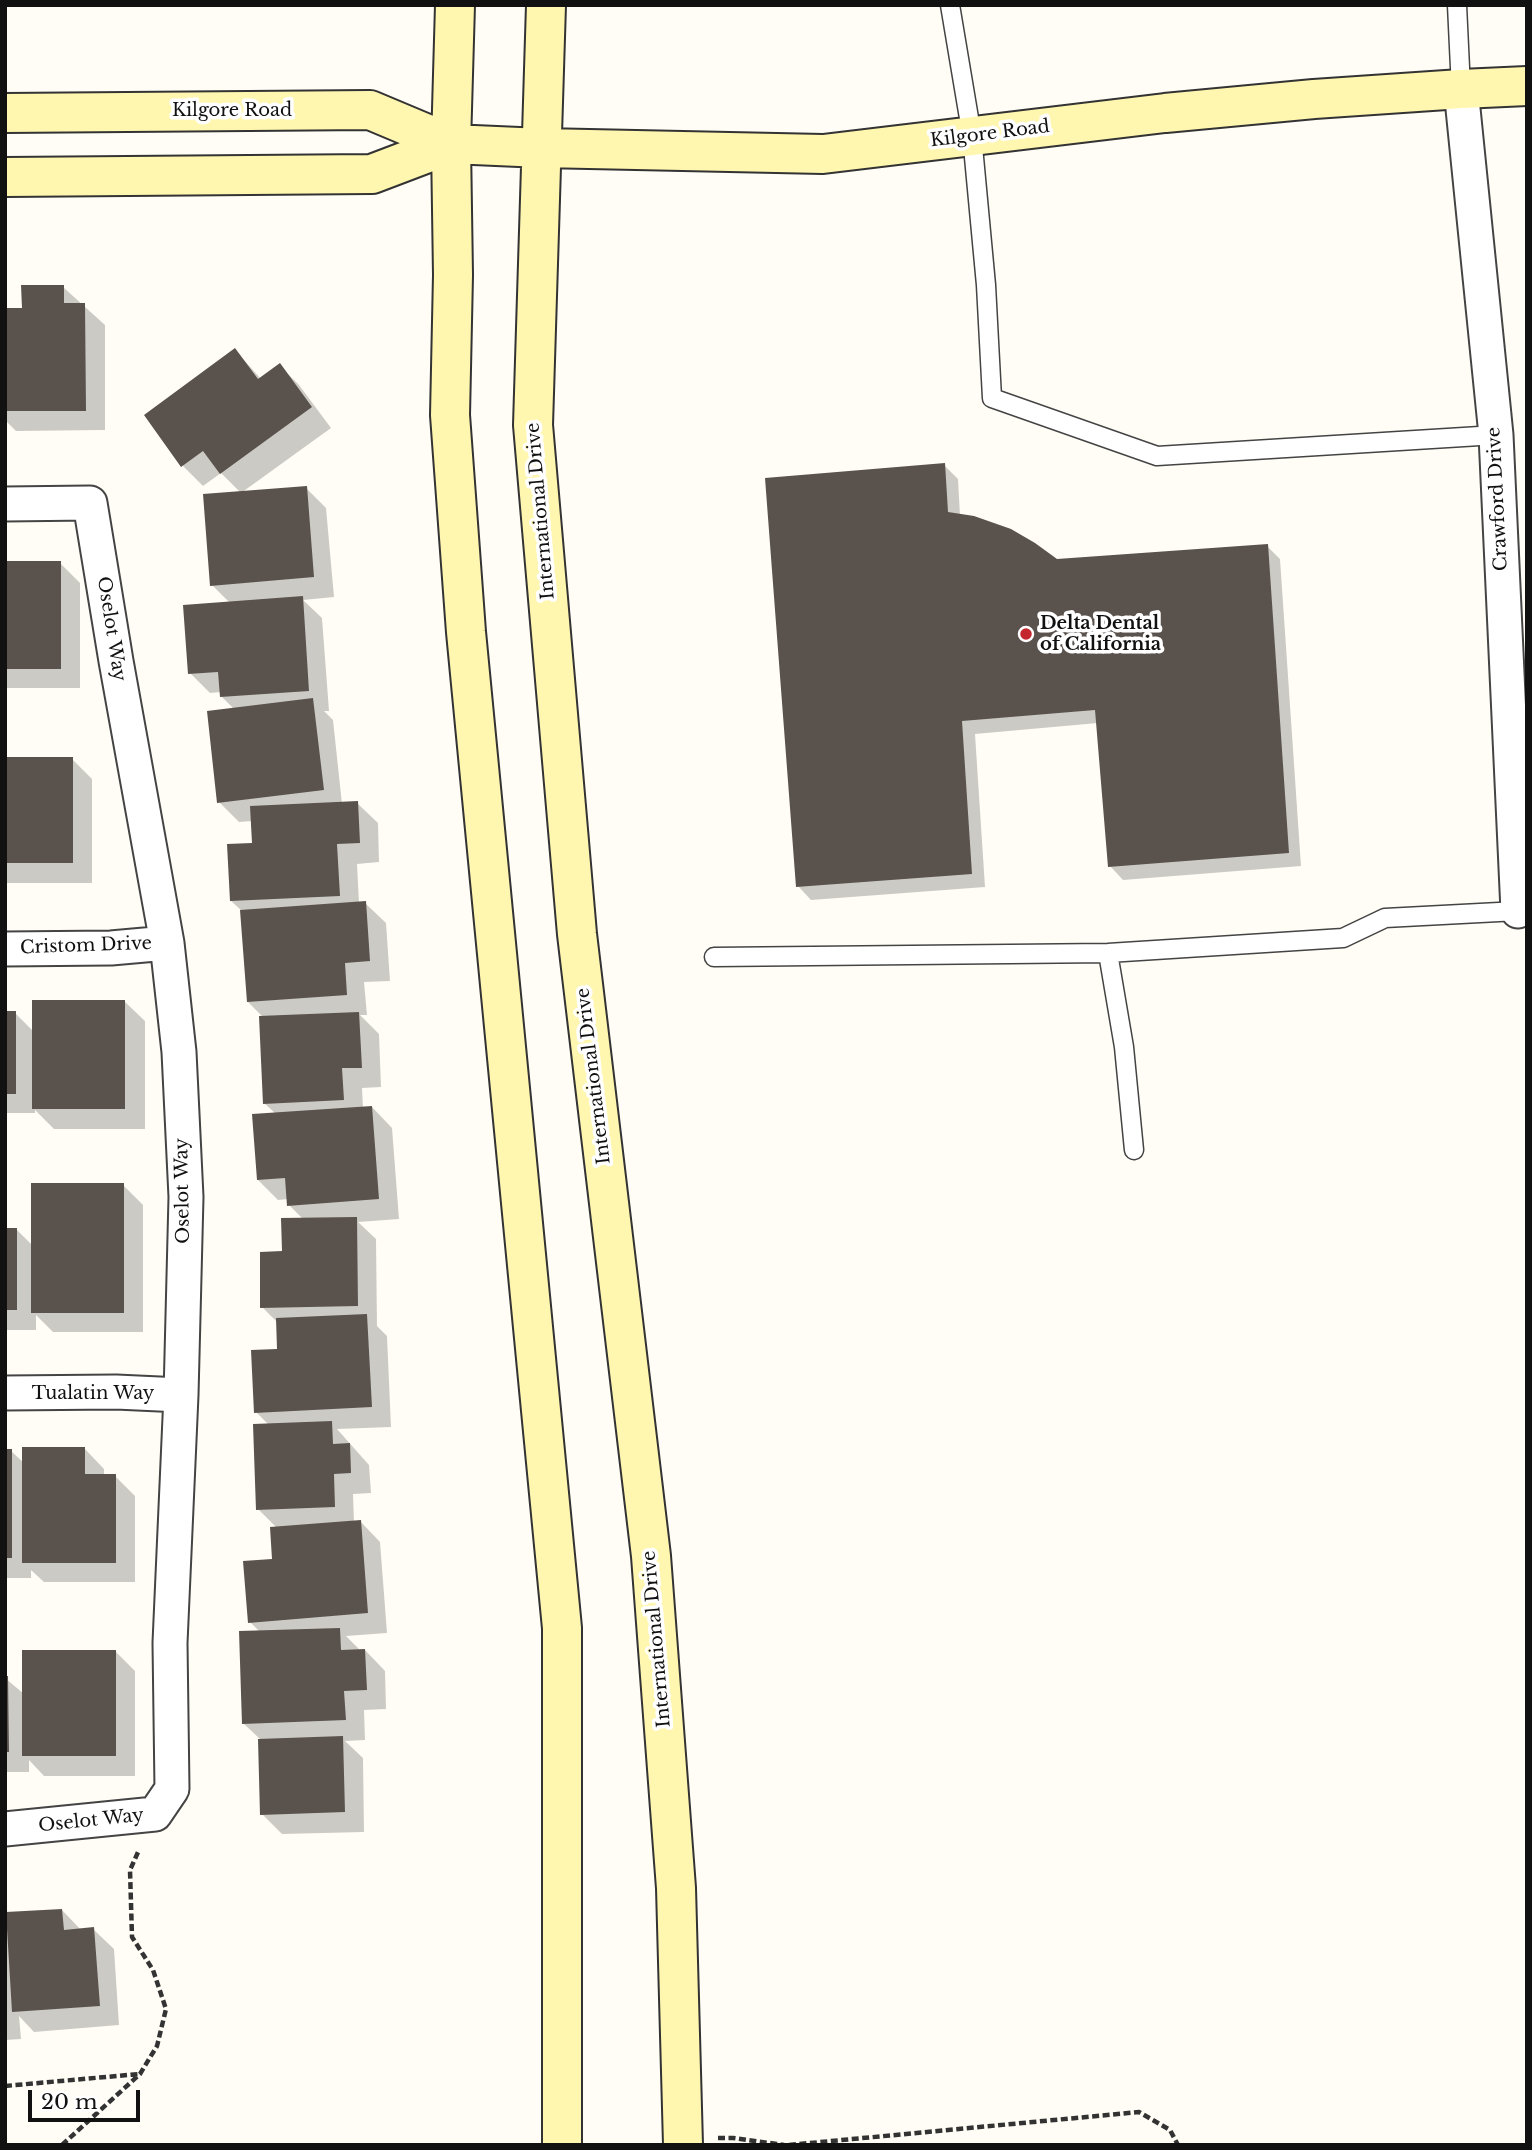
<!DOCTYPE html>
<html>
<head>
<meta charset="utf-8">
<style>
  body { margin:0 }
  #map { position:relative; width:1532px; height:2150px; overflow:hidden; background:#fffdf5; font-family:"Libre Baskerville",serif }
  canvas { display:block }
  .frame { position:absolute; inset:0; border:7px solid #111; pointer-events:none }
  .scale { position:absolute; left:28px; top:2090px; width:112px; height:32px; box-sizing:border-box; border:4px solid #111; border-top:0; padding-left:9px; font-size:21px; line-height:24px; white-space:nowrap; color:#111; -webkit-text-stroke:5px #fff; paint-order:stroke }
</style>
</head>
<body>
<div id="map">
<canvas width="1532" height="2150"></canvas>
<div class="frame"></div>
<div class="scale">20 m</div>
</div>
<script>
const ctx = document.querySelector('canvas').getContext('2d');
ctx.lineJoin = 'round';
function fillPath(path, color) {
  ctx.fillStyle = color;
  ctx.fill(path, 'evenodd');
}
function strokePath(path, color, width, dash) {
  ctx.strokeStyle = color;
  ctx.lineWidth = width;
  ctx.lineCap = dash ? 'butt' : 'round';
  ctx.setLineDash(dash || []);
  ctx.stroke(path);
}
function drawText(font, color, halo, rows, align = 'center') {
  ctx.font = font + ' "Libre Baskerville",serif';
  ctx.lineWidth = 7;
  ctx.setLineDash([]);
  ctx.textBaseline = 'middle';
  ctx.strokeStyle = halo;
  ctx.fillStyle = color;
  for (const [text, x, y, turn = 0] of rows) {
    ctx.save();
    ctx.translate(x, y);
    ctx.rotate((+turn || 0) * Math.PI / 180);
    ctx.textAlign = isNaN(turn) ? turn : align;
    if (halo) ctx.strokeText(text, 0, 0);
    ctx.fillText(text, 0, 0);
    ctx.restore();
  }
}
fillPath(new Path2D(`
  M63,287l42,38v105l-89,1 -11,-11v-110h19z
  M235,350l26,29 18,-14 20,20 32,43 -90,65 65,-5 20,20 8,89 -31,3 19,18 7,93h-5l9,9 9,84 15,-1 21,20 1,39 -22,2 2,39h6l21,20 4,58 -26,1 3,33h-7l19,19 2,53 -19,1 1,20 9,-1 20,21 7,91 -41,3 18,17 1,87 10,10 4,91 -54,2 32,36 2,28 -18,1 1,28 6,-1 20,21 7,91 -41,3 14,14h5l20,21 1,38 -22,1 1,30 -20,1 18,17 1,74 -82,2 -20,-20 -2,-75 -16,-15 16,-92 -10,-10 24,-62 3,-32 -19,-19 11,-84 -13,-13 23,-61 -1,-28 -16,-16 22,-54 20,-33 -15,-15 -1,-6 -10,1 -20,-20 18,-66 -12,-11v-85l-16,-16 -6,-91 -11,-10 22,-57 -1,-23 -13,1 -20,-20 15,-93 -13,-13v-4l-11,1 -20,-20 40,-70 -18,-18 29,-92 -20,-20 -18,13 -20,-20z
  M944,465l14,14 2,37 96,45 211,-15 13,13 21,307 -178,14 -13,-14 -12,-143 -123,11 10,153 -174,13 -13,-14z
  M5,563h55l20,20v105h-75z
  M5,759h67l20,20v104h-87z
  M124,1001l21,20v108h-91l-19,-19v3h-30v-100h10l19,19z
  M123,1185l20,20v127h-90l-17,-17v15h-31v-101h11l17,17z
  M84,1448l20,21v7h11l20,20v86h-91l-13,-12v8h-26v-127h6l13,12z
  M115,1651l20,20v105h-91l-15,-16v12h-24v-94l19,16z
  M62,1910l19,20 12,-1 21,20 5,76 -85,7 -15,-16 2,23 -16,1v-114l4,3z`), '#0003');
fillPath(new Path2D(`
  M21,285h43v18h21l1,108h-81v-103h17z
  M235,348l23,31 22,-16 32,44 -92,67 -17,-23 -22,16 -37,-52z
  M945,463l3,49 26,4 37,13 24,14 22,16 211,-15 21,309 -181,14 -13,-157 -133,11 10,153 -176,13 -31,-409z
  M307,486l7,91 -104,9 -7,-92z
  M5,561h56v108h-56z
  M303,596l6,95 -89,6 -2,-25 -30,2 -5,-69z
  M313,698l11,92 -107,13 -10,-92z
  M5,757h68v106h-68z
  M358,801l2,42 -23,1 3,52 -110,5 -3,-57 25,-1 -2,-37z
  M366,901l4,60 -25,2 2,32 -100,7 -7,-92z
  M32,1000h93v109h-93z
  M5,1011h11v83h-11z
  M359,1012l3,56h-20l2,32 -81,4 -4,-88z
  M372,1106l7,93 -92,7 -2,-28 -28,2 -5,-66z
  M31,1183h93v130h-93z
  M357,1217l1,89 -98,2v-56l22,-1 -1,-33z
  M5,1228h12v82h-12z
  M367,1314l5,93 -118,6 -3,-63 26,-1 -1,-31z
  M332,1421l1,23 17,-1 1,30 -17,1 1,33 -79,3 -3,-86z
  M22,1447h63v27h31v89h-94z
  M5,1449h7v109h-7z
  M361,1520l7,93 -120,10 -5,-62 29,-2 -2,-32z
  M340,1628l1,22 24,-1 2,41 -23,1 2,29 -104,4 -3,-93z
  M22,1650h94v106h-94z
  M5,1676h3l1,76h-4z
  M343,1736l2,76 -85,3 -2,-76z
  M62,1909l2,21 30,-3 6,79 -88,6 -6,-100z`), '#5a524d');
const lane = new Path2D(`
  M950,5l22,131 14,149 6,113 165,58 339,-21
  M1457,5l4,84
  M1108,953l16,94 10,103
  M714,957l394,-4 235,-15 42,-20 133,-7`);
const street = new Path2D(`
  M1461,89l35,346 22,476
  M5,504l85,-1 26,158 51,282 12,109 7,145 -5,198 -11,248 2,146 -17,25 -150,15
  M5,949l106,-1 56,-5
  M5,1393l111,-1 65,3`);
const secondary = new Path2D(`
  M455,5l-4,139 2,131 -3,140 16,217 96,996v517
  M546,5l-13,420 44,509 74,622 25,332 7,257
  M5,113l365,-3 81,34 91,4 281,6 342,-41 149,-14 147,-10 66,-3
  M5,177l367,-3 79,-30`);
strokePath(lane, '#444', 21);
strokePath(street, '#444', 37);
strokePath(secondary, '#333', 42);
strokePath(new Path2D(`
  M5,2086l134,-12
  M718,2138h15l51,7
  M62,2145l78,-71 17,-28 9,-37 -13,-39 -21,-33 -2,-67 9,-20
  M789,2145l350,-33 31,18 8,15`), '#333', 4.5, [7, 3.5]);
strokePath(lane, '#fff', 18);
strokePath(street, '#fff', 33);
strokePath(secondary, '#fff6b0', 38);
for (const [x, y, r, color] of [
  [1026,634,7,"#c4262e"]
]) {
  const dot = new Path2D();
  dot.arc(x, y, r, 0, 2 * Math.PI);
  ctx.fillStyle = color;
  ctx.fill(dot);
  strokePath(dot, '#fff', 2.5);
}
drawText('18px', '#111', '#fff', [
  ["Kilgore Road",232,111],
  ["Kilgore Road",990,134,-7],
  ["Crawford Drive",1498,499,-93],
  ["International Drive",541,511,-95],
  ["Oselot Way",111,629,81],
  ["Cristom Drive",86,946,-2],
  ["International Drive",594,1076,-97],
  ["Oselot Way",183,1191,-91],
  ["Tualatin Way",93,1394],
  ["International Drive",657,1639,-95],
  ["Oselot Way",91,1821,-6]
]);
drawText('bold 18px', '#111', '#fff', [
  ["Delta Dental",1040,624],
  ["of California",1040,645]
], 'left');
</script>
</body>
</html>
